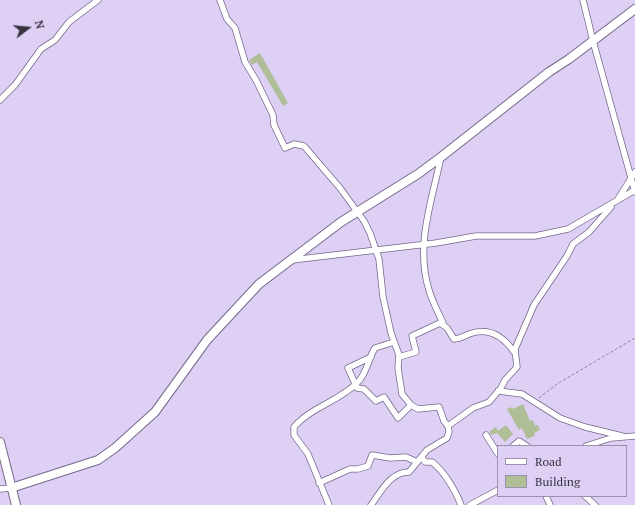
<!DOCTYPE html>
<html>
<head>
<meta charset="utf-8">
<style>
  body { margin:0 }
  #map { position:relative; width:635px; height:505px; overflow:hidden; background:#decff5; font-family:"PT Serif",serif }
  canvas { display:block }
  .legend { position:absolute; left:497px; top:445px; width:130px; height:52px; box-sizing:border-box; background:#decff5; border:1px solid #9c90ad; margin:0; padding:5px 7px; list-style:none; font-size:12px; color:#383241 }
  .legend li { display:flex; align-items:center; gap:8px; height:20px }
  .legend b { width:20px; border:1px solid #9c90ad }
  .north { position:absolute; left:8px; top:8px; width:40px; height:40px; -webkit-text-stroke:3px #decff5; paint-order:stroke; rotate:74deg; font-size:11px; font-weight:700; line-height:16px; text-align:center; color:#383241 }
  .north::after { content:''; display:block; margin:auto; width:14px; height:18px; background:#383241; clip-path:polygon(50% 0,100% 100%,50% 72%,0 100%) }
</style>
</head>
<body>
<div id="map">
<canvas width="635" height="505"></canvas>
<ul class="legend">
<li><b style="height:5px;background:#fff"></b>Road</li>
<li><b style="height:11px;background:#b0be98"></b>Building</li>
</ul>
<div class="north">N</div>
</div>
<script>
const ctx = document.querySelector('canvas').getContext('2d');
ctx.lineJoin = 'round';
function fillPath(path, color) {
  ctx.fillStyle = color;
  ctx.fill(path, 'evenodd');
}
function strokePath(path, color, width, dash) {
  ctx.strokeStyle = color;
  ctx.lineWidth = width;
  ctx.lineCap = dash ? 'butt' : 'round';
  ctx.setLineDash(dash || []);
  ctx.stroke(path);
}
fillPath(new Path2D(`
  M260,53l28,50 -5,3 -26,-44 -5,3 -3,-5z
  M523,404l7,17 3,-1 2,6 3,-1 2,5 -6,3 1,3 -8,3 -4,-9 -2,-2 -2,2 -12,-21 5,-2 1,2z
  M506,425l7,9 -8,8 -8,-9 -6,2 -2,-3 7,-5 2,4z`), '#b0be98');
const street = new Path2D(`
  M220,0l7,19 8,9 10,34 11,18 17,35 1,10 11,23 9,-4 10,2 36,42 24,33 6,12 9,26 4,38 8,36 8,22 -1,13 4,26 9,11 7,4 21,-2 5,14 4,5 1,6 -2,6 -20,12 -18,22c-19,0 -28,20 -38,33
  M583,0l10,41 42,151
  M0,100l15,-15 26,-36 14,-9 14,-18 29,-22
  M441,157c-9,43 -26,89 -12,133 3,11 9,22 14,33
  M618,199l17,-27
  M292,260l144,-17 40,-7h59l33,-7 67,-39
  M371,357l-23,11 9,20 7,1 12,12 8,-4 14,21 13,-13
  M399,357l17,-5 -4,-16 28,-13 7,5 7,11c6,0 10,-3 15,-5 19,-7 34,2 45,18
  M498,391l24,3 38,24 25,9 37,9
  M448,426l25,-18 16,-6 12,-14 4,-8 12,-13 -2,-18 19,-44 33,-49 6,-12 16,-12 22,-25
  M486,435l12,19
  M513,446l6,-5 8,5
  M586,446l25,-8 24,-2
  M422,458l3,4h7c12,9 24,29 29,43
  M319,483l31,-14h8l10,-3 4,-11 18,3 16,-1 11,5
  M0,489l11,-1
  M546,496l4,9
  M585,496l10,9
  M329,505l-21,-51 -14,-19v-8c17,-20 46,-26 64,-45 9,-9 10,-23 17,-34l19,-6
  M470,505l28,-15`);
const secondary = new Path2D(`
  M0,442l16,63
  M11,488l87,-28 17,-12 40,-36 52,-72 52,-56 82,-62 77,-48 23,-17 108,-85 20,-13 66,-50`);
strokePath(street, '#756889', 7);
strokePath(secondary, '#756889', 10);
strokePath(new Path2D(`
  M539,398l18,-14 78,-46`), '#8a809a', 1, [3, 2]);
strokePath(street, '#fff', 5.5);
strokePath(secondary, '#fff', 8);
</script>
</body>
</html>
